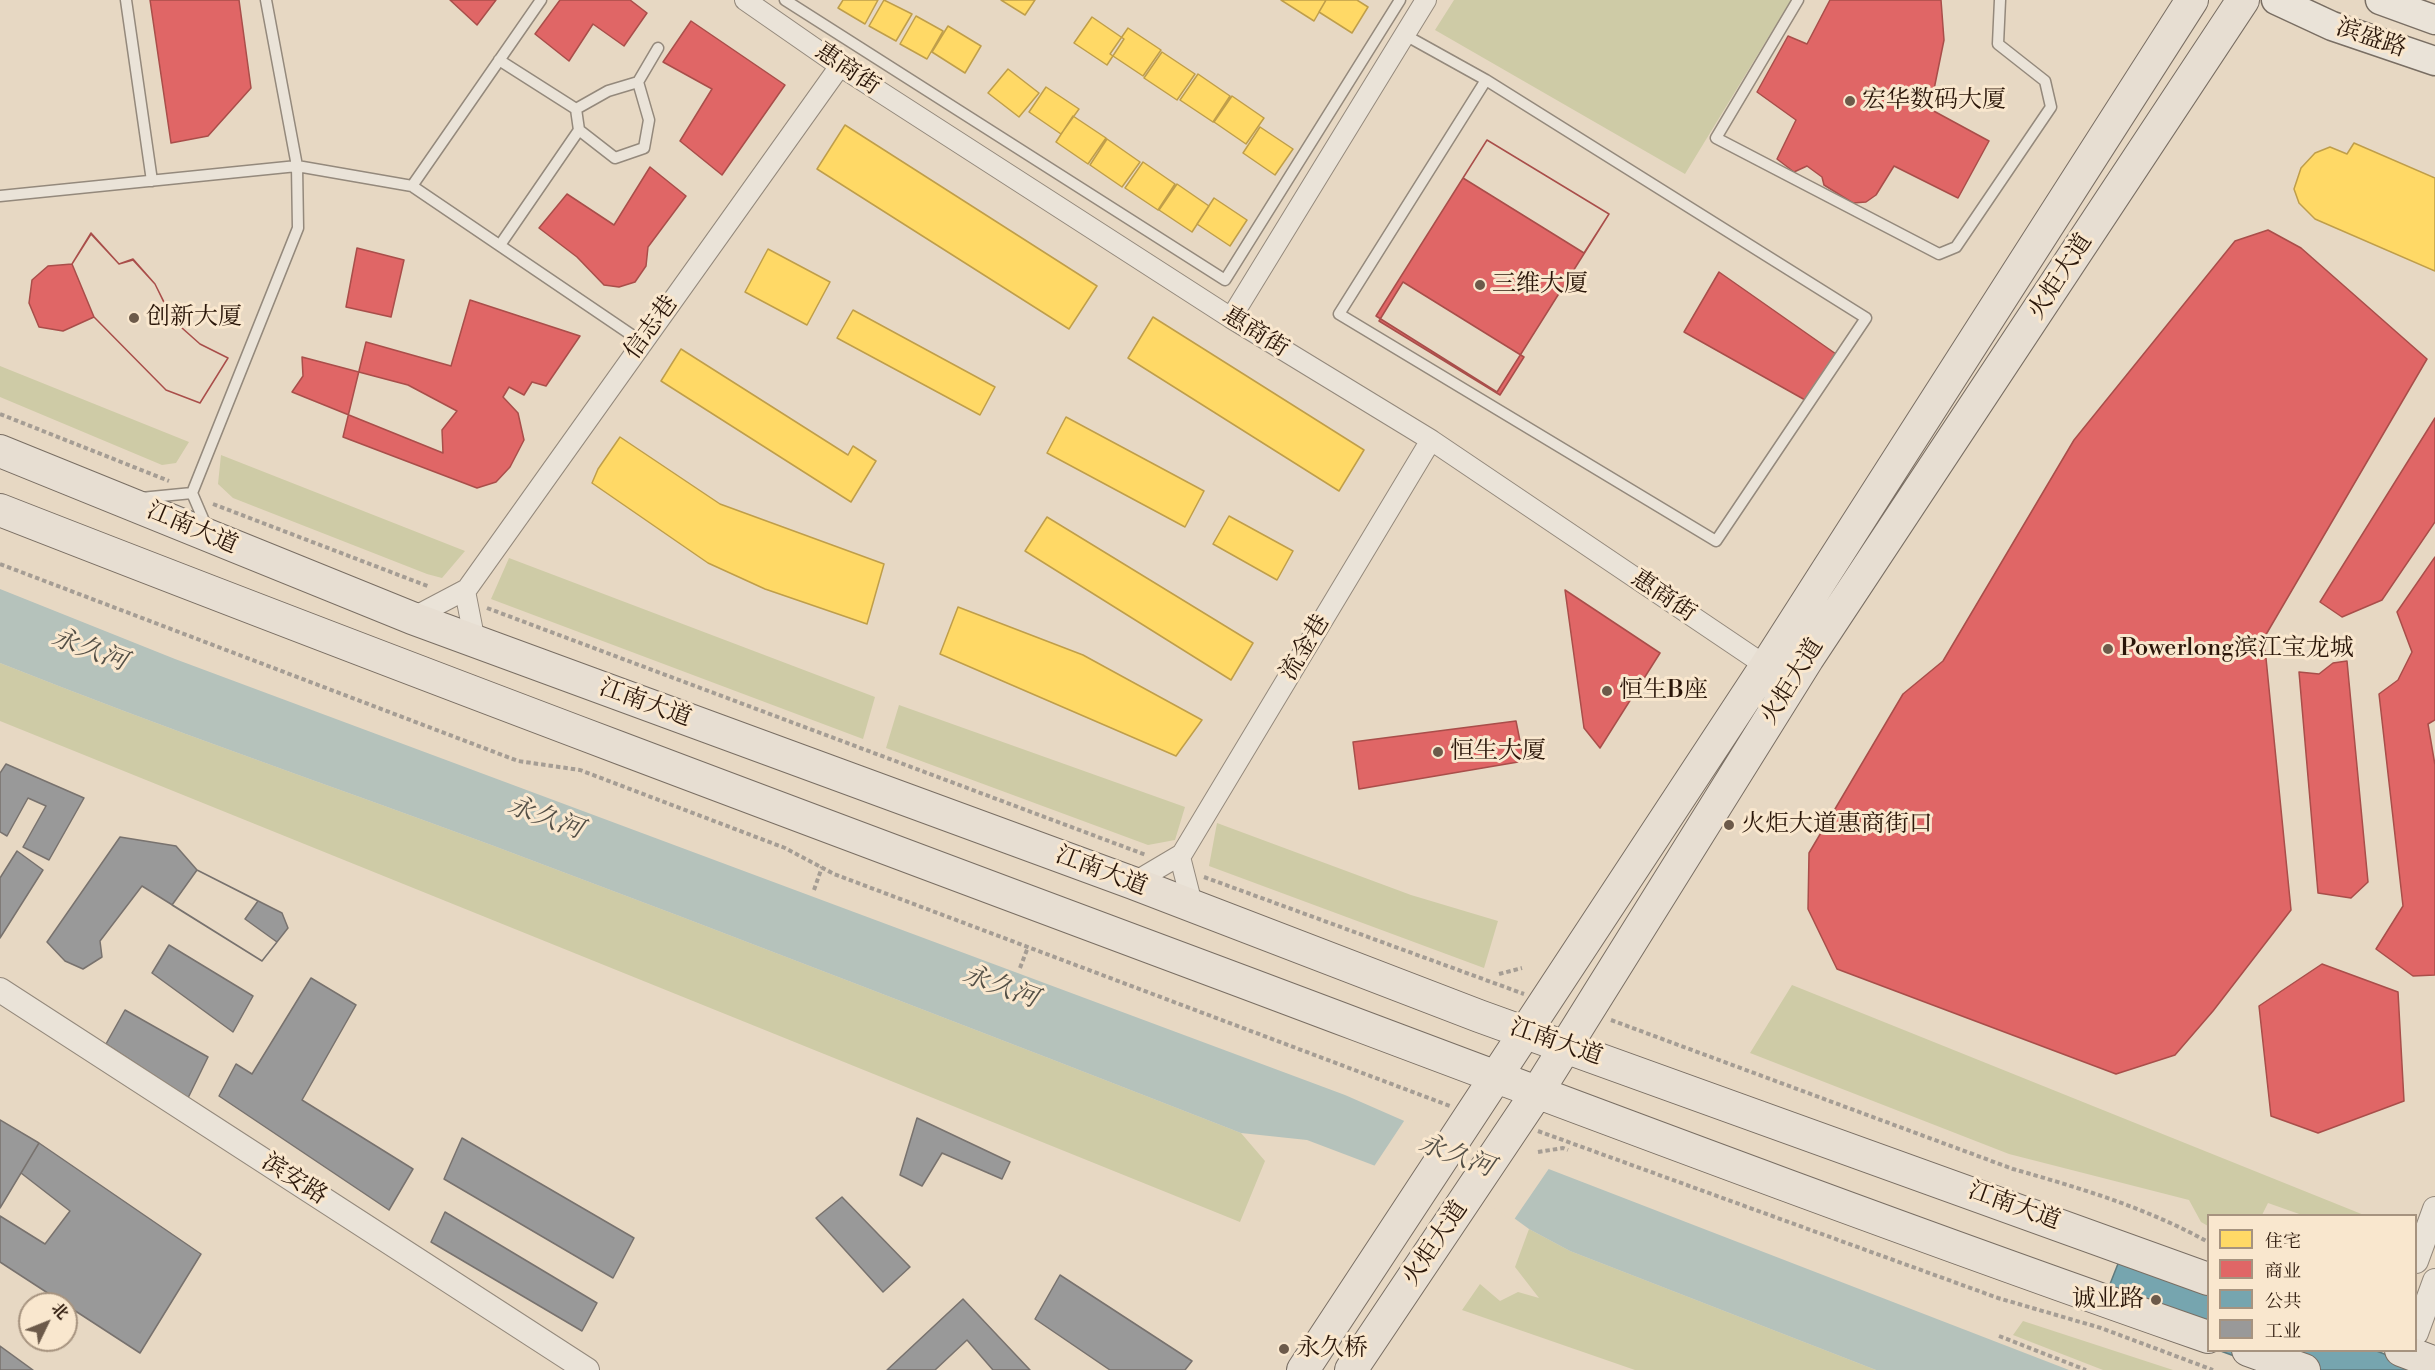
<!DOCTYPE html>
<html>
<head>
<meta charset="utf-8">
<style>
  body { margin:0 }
  #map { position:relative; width:2435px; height:1370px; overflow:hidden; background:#e7d8c3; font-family:"Libre Bodoni","Noto Serif SC",serif }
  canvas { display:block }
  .legend { position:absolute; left:2207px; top:1214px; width:210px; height:138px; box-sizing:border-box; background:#f9e7ce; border:2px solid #a6937f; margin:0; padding:8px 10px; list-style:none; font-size:18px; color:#2a1609 }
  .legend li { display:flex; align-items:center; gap:12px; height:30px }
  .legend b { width:30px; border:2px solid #a6937f }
  .north { position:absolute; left:18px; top:1292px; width:60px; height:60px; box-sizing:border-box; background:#f9e7ce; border:2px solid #a6937f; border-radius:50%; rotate:47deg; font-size:16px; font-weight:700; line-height:24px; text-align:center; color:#2a1609 }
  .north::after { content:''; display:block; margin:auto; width:21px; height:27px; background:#6c5a4a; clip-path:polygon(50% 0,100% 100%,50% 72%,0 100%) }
</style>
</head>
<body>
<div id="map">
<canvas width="2435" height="1370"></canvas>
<ul class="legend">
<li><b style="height:16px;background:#ffd966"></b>住宅</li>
<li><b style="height:16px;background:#e06666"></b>商业</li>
<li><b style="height:16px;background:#76a5af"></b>公共</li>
<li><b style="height:16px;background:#999"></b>工业</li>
</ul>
<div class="north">北</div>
</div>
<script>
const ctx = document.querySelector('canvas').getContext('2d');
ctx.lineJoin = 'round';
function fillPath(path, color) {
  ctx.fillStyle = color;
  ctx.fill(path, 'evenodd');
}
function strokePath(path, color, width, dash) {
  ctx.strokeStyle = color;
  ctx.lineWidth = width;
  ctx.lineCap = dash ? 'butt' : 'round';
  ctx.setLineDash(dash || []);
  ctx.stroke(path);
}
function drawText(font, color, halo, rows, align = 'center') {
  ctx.font = font + ' "Libre Bodoni","Noto Serif SC",serif';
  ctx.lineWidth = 6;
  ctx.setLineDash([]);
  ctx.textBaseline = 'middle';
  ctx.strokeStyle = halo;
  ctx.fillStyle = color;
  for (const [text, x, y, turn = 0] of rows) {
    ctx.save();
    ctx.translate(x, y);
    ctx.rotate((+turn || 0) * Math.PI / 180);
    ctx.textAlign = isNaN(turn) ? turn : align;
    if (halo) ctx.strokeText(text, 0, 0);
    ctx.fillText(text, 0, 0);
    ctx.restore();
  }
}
fillPath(new Path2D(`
  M1454,0h337l-106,174 -250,-144z
  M0,366l189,76 -13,21 -14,2 -162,-68z
  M221,455l244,96 -23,27 -15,-4 -194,-76 -15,-14z
  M509,558l366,139 -12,42 -372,-140z
  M0,663c163,65 329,122 494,183 250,94 499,190 747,287l24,28 -25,61 -1240,-501z
  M899,705l286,102 -10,33 -27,5 -262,-97z
  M1217,823l194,72 87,26 -14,47 -275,-102z
  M1792,985l572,230h-62l-34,-12 -6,12 -54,1v10l-7,-4 -12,-22 -180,-46 -259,-101z
  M1529,1229l41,22 306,119h-241l-173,-60 18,-26 20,17 18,-9 21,6 -24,-31z
  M2023,1321l150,49h-70l-90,-35z`), '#cecba6');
fillPath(new Path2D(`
  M0,589l175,70 1170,436 73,32 110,34 541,209h-193l-306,-119 -41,-22 -33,-24 -102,-32 -87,-33 -66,-7c-248,-97 -497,-193 -747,-287 -165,-61 -331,-118 -494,-183z`), '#b5c2bb');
fillPath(new Path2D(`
  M1406,1118l13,6 131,43 -37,54 -19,-13 -121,-40z`), '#e7d8c3');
const homes = new Path2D(`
  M843,0h35l-13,24 -27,-16z
  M884,0l28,14 -16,27 -27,-15z
  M1001,0h34l-10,15z
  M1281,0h45l-12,21z
  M1326,0h31l11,7 -16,26 -33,-21z
  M916,16l27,15 -16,28 -27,-15z
  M1092,17l32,22 -17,26 -33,-22z
  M948,26l33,20 -16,27 -33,-21z
  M1128,28l33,22 -18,26 -33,-22z
  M1162,52l33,22 -18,26 -33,-22z
  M1008,69l31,24 -20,24 -31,-24z
  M1198,74l32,22 -17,26 -33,-22z
  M1046,87l33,22 -18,25 -32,-22z
  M1232,96l32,22 -18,26 -32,-22z
  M1073,116l33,22 -18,26 -32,-22z
  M845,125l252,161 -28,43 -252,-160z
  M1260,127l33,22 -18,26 -32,-22z
  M1107,139l33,23 -18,25 -32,-22z
  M2354,143l81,35v93l-120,-52 -16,-16 -5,-14 7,-21 14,-15 15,-6 17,7z
  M1143,162l32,22 -17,26 -33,-22z
  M1177,184l32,22 -17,26 -33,-22z
  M1214,198l33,22 -17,26 -33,-22z
  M768,249l62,33 -23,43 -62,-33z
  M853,310l142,77 -15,28 -143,-77z
  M1153,317l211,133 -25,41 -211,-133z
  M681,349l167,106 5,-9 23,15 -25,41 -190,-121z
  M1066,417l138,74 -19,36 -138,-74z
  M620,437l100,67 164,60 -17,60 -102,-35 -57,-26 -116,-80 6,-14z
  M1229,516l64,35 -16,29 -64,-36z
  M1047,517l206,126 -22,37 -206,-129z
  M958,607l125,48 119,65 -26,36 -236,-102z`);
fillPath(homes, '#ffd966');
strokePath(homes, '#bf9e4a', 1.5);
const shops = new Path2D(`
  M150,0h89l12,88 -43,48 -37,7z
  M450,0h46l-19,25z
  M560,0h70l17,13 -23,33 -31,-22 -24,37 -34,-27z
  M1830,0h111l3,40 -14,69 59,32 -31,57 -64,-32 -18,29 -10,7 -13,1 -29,-18 -2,-8 -15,-11 -13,6 -17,-13 19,-39 -39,-28 31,-56 19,8z
  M691,21l94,64 -63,90 -42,-34 32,-52 -49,-27z
  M1487,140l122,74 -25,39 -121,-75z
  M1487,140l122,74 -112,178 -121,-76z
  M650,167l36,29 -38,51 -2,19 -11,16 -16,5 -15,-2 -27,-28 -38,-29 28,-34 47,31z
  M2268,230l33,18 126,111 -163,279 27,272 -78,101 -38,44 -59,19 -279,-105 -29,-60 1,-56 94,-159 40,-33 131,-221 161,-199z
  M91,233l28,31 14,-5 22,25 17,35 28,25 28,14 -28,45 -34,-13 -72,-73 -31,14 -24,-4 -10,-24 3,-23 16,-14 24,-2z
  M91,234l28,30 14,-4 22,24 18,36 27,24 28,14 -28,45 -34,-13 -72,-73 -22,-53z
  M357,248l47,12 -13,57 -45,-10z
  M1719,272l117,82 -22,51 -130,-73z
  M1403,282l121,75 -24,38 -121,-74z
  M470,300l110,36 -34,50 -14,-4 -8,13 -15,-8 -6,10 15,16 6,27 -14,27 -14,15 -19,6 -134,-51 23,-95 85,24z
  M302,357l106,28 49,26 -15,19 1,23 -151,-61 11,-16z
  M2435,418v104l-53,78 -40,17 -22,-15z
  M2435,557v163l-7,4 7,41v210l-22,1 -37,-27 27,-43 -24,-212 19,-14 14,-28 -15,-40z
  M1565,590l95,63 -60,95 -16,-20z
  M2347,661l21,221 -17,16 -33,-5 -19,-221 20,2 14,-11z
  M1516,721l8,40 -165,28 -6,-47z
  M2322,964l76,28 6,109 -86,32 -47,-17 -12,-110z`);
fillPath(shops, '#e06666');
strokePath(shops, '#a94e4a', 1.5);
const public = new Path2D(`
  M2123,1251l85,37v59l-109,-35z
  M2218,1350h156l52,20h-154z`);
fillPath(public, '#76a5af');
strokePath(public, '#5f7a7d', 1.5);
const industry = new Path2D(`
  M6,764l78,34 -35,62 -26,-13 23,-41 -18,-8 -21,38 -7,-4v-59z
  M120,837l56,9 21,24 85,43 6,15 -26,33 -120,-75 -42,55 2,16 -19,12 -18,-8 -18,-19z
  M17,851l26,19 -43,68v-60z
  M197,870l61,31 -13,18 32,23 -15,19 -90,-56z
  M169,945l84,51 -20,36 -81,-59z
  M311,978l45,27 -54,95 111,69 -24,41 -170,-114 17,-32 16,10z
  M125,1010l83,47 -20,41 -82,-54z
  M917,1118l93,44 -8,17 -60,-26 -20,33 -22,-11z
  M0,1120l39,23 -39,65z
  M462,1138l172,100 -21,40 -169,-99z
  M39,1143l162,111 -61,99 -140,-91v-46l45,28 25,-33 -49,-38z
  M842,1197l68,70 -27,25 -67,-74z
  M445,1212l152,91 -15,28 -151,-89z
  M1060,1275l132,86 -7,9h-75l-75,-51z
  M963,1299l67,71h-37l-26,-30 -32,30h-48z
  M0,1346l33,24h-33z`);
fillPath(industry, '#999');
strokePath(industry, '#78726e', 1.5);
const service = new Path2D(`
  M126,0l26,181
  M785,0l440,280 175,-280
  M1798,0l-82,138 223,116 17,-7 95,-140 -6,-26 -47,-37 2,-44
  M1405,35l81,45 -147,234 377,227 150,-223 -380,-238
  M499,60l77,49 32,-18 30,-9 11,38 -5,28 -29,10 -36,-28 -3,-21
  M638,82l20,-34
  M412,186l129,-186
  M0,196l297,-30 115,20 230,156
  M500,245l79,-115
  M141,498l51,-5
  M207,528l-15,-35 106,-265 -1,-62 -31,-166`);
const minor = new Path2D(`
  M745,0l95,66 391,252 200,122 335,226
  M1231,318l195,-318
  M465,591l10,51
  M412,618l55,-29 373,-523
  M1180,857l13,51
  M1133,883l49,-29 249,-414`);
const tertiary = new Path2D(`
  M0,990l587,380
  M2416,1261l19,-52
  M2416,1333l19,-52`);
const secondary = new Path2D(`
  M2276,0l56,26 103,35
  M2380,0l55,20`);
const primary = new Path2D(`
  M0,451l412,167 721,265 346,133 729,263
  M0,510c412,161 826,316 1241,471 322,121 643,243 967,356
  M2248,1350l56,20
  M2401,1350l34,13
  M1303,1370l463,-704 426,-666
  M1351,1370l185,-276 272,-436 435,-658`);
strokePath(service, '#94897c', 13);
strokePath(minor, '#94897c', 22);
strokePath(tertiary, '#94897c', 26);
strokePath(secondary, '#796e63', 31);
strokePath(primary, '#796e63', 34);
strokePath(new Path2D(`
  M0,414l169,67
  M213,504l217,83
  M0,564l518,197 62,9 205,78 49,26 616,232
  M487,608l659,247
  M1204,877l320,117
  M814,890l8,-23
  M1020,968l8,-21
  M1499,974l23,-6
  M1611,1020l402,149c67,19 134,39 195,73
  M1538,1131l460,167 103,30 112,42
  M1538,1152l25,-4 5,2
  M1999,1336l87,34`), '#a59d94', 4, [4.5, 3]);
strokePath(service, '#eae3d8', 10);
strokePath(minor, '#eae3d8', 20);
strokePath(tertiary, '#eae3d8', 24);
strokePath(secondary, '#eae3d8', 28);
strokePath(primary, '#e7ded2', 32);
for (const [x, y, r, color] of [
  [1850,101,6,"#6c5a4a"],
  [1480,285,6,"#6c5a4a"],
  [134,318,6,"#6c5a4a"],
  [2108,649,6,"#6c5a4a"],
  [1607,691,6,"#6c5a4a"],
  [1438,752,6,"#6c5a4a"],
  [1729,825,6,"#6c5a4a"],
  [2156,1300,6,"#6c5a4a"],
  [1284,1349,6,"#6c5a4a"]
]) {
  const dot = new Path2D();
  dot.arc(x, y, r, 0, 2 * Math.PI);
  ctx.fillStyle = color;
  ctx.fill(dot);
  strokePath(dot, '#f9e7ce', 2);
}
drawText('24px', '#2a1609', '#f9e7ce', [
  ["滨盛路",2371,39,19],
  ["惠商街",847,70,34],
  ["火炬大道",2061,277,-57],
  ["信志巷",652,328,-54],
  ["惠商街",1255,333,32],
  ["江南大道",192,529,23],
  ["惠商街",1663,597,34],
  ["流金巷",1306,648,-59],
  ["火炬大道",1793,682,-58],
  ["江南大道",645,704,20],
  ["江南大道",1101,872,21],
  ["江南大道",1556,1043,19],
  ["滨安路",294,1180,33],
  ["江南大道",2014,1207,20],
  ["火炬大道",1436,1244,-56]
]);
drawText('24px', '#2a1609', '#f9e7ce', [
  ["宏华数码大厦",1862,101],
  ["三维大厦",1492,285],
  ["创新大厦",146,318],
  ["Powerlong滨江宝龙城",2120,649],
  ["恒生B座",1619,691],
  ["恒生大厦",1450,752],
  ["火炬大道惠商街口",1741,825],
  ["诚业路",2144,1300,"right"],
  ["永久桥",1296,1349]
], 'left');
drawText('italic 26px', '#534f46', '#f9e7ce', [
  ["永久河",89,651,20],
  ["永久河",545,819,20],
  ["永久河",1000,988,20],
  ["永久河",1456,1157,20]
]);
</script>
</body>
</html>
